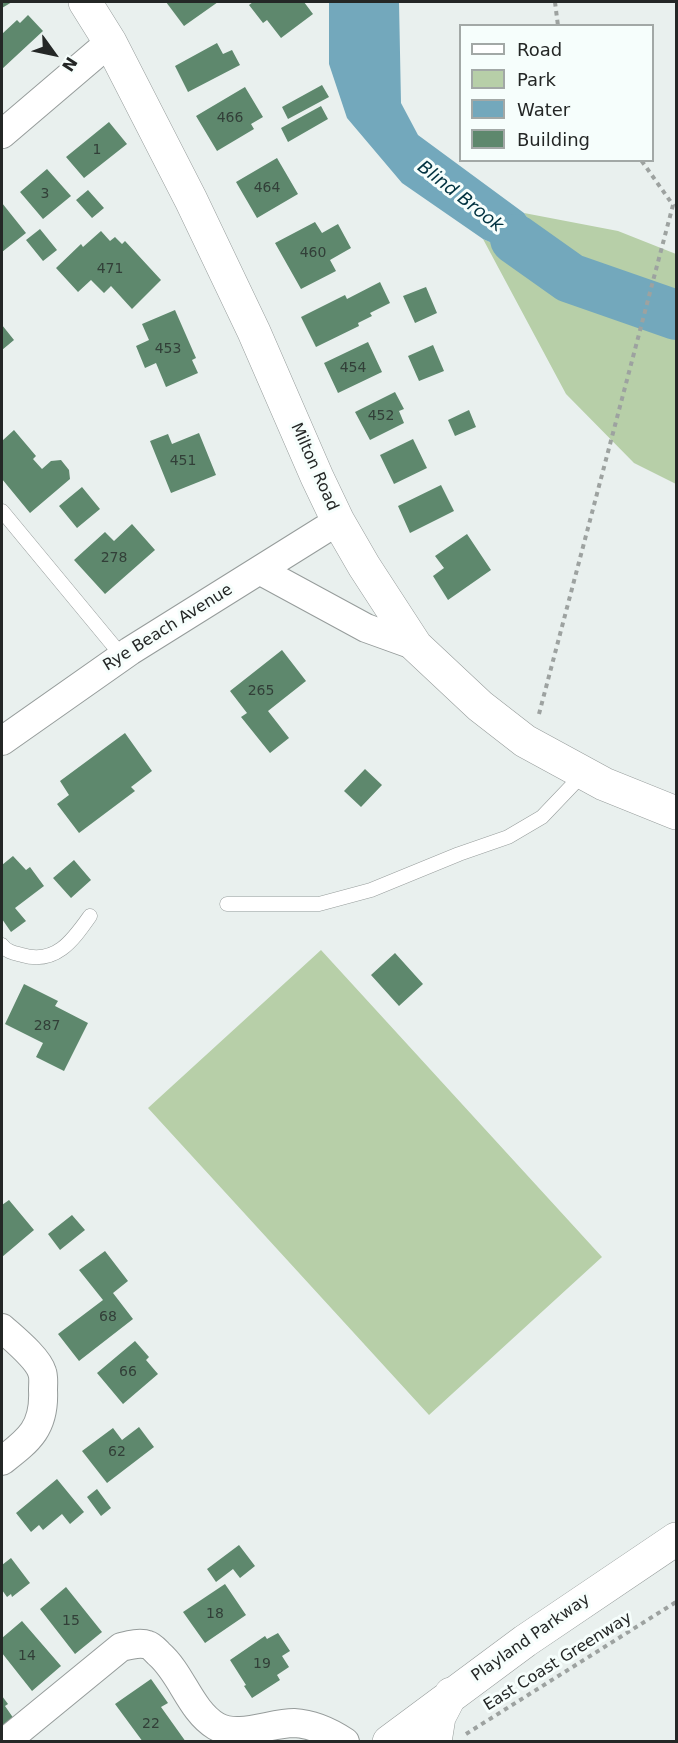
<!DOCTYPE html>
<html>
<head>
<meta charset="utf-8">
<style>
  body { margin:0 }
  #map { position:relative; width:678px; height:1743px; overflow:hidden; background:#e9f0ee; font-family:"DejaVu Sans",sans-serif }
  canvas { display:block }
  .frame { position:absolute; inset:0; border:3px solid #242726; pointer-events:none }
  .legend { position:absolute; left:459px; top:24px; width:195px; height:138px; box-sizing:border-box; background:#f6fefc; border:2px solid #a2a8a6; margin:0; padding:8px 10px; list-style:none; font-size:18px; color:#242726 }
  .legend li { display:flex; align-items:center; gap:12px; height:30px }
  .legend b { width:30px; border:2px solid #a2a8a6 }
  .north { position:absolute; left:24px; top:24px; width:60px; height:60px; -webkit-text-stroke:4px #f6fefc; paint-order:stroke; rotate:123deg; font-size:16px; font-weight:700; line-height:24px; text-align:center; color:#242726 }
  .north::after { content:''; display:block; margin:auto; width:21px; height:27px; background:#242726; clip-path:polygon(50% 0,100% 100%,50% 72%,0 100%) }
</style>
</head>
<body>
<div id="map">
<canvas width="678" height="1743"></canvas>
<div class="frame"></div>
<ul class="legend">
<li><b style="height:8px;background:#fff"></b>Road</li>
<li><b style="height:16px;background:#b7cfa8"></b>Park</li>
<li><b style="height:16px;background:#73a8bc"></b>Water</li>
<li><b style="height:16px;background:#5e886d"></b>Building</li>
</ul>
<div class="north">N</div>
</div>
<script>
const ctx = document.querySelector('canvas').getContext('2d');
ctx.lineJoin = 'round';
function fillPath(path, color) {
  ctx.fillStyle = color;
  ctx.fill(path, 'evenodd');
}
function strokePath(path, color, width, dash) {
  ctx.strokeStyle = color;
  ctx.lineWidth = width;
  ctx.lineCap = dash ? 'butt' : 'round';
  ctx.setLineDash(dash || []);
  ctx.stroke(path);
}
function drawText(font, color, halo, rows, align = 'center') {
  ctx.font = font + ' "DejaVu Sans",sans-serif';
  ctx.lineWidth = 6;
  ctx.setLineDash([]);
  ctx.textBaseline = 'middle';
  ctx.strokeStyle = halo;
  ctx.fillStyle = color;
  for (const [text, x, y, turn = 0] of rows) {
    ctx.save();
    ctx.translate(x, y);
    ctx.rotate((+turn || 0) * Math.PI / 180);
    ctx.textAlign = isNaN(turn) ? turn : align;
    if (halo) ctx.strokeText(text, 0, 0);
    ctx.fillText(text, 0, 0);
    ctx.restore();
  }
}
fillPath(new Path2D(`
  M524,213l94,18 58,23v230l-42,-21 -68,-69 -83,-155 86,38z
  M321,950l281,307 -173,158 -281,-307z`), '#b7cfa8');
fillPath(new Path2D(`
  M329,2h70l2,101 17,32 106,78 46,65 -87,-39 -81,-56 -55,-65 -18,-54z`), '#73a8bc');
strokePath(new Path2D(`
  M515,239l55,39 106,37`), '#73a8bc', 50);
fillPath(new Path2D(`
  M2,2h10l-10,6z
  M166,2h52l-34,24z
  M253,2h51l9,12 -32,24 -14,-18 -4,3 -14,-18z
  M28,15l15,16 -41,38v-35l15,-14 3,3z
  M217,43l6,11 9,-4 8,15 -52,27 -13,-26z
  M322,85l7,12 -41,22 -6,-12z
  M245,87l18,30 -12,7 3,5 -37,22 -21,-35z
  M321,106l7,13 -40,23 -7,-14z
  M109,122l18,22 -43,34 -18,-21z
  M277,158l21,36 -41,24 -21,-36z
  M47,169l24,27 -28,23 -23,-27z
  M88,190l16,18 -12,10 -16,-18z
  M2,203l24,30 -24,19z
  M315,222l7,11 16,-9 13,24 -21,12 6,11 -35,18 -26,-46z
  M40,229l17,21 -14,11 -17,-21z
  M101,231l9,10 5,-4 7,7 3,-3 36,39 -29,29 -21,-23 -7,7 -13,-13 -13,12 -22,-24 25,-24 2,3z
  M380,282l10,21 -20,10 2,3 -14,7 1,3 -43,21 -15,-30 44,-22 2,4z
  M426,287l11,26 -22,10 -12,-27z
  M175,310l21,48 -4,2 6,13 -32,14 -10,-24 -11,5 -9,-22 13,-6 -7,-16z
  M2,325l12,15 -12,10z
  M368,342l14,30 -44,21 -14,-30z
  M433,345l11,26 -25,10 -11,-25z
  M395,392l9,17 -5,2 5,12 -34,17 -15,-28z
  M469,410l7,17 -21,9 -7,-16z
  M14,430l22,26 -3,3 9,10 9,-8 10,-1 8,10 1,9 -40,34 -28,-34v-38z
  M199,433l17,42 -45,18 -21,-52 18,-7 4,10z
  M413,439l14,29 -33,16 -14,-29z
  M441,485l13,26 -44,22 -12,-27z
  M82,487l18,22 -23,19 -18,-22z
  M132,524l23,26 -50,44 -31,-34 31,-28 9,9z
  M467,534l24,36 -43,30 -15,-24 11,-8 -9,-12z
  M282,650l24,31 -38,30 21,27 -19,15 -29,-36 6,-4 -17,-22z
  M125,733l27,38 -21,16 4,4 -56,42 -22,-29 12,-9 -9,-14z
  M365,769l17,16 -21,22 -17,-16z
  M13,856l13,14 4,-3 14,19 -29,22 11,13 -15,11 -9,-13v-54z
  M74,860l17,20 -20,18 -18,-20z
  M395,953l28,31 -24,22 -28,-31z
  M24,984l34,17 -3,5 33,17 -24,48 -28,-14 7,-14 -38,-19z
  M9,1200l25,30 -32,27v-52z
  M72,1215l13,15 -25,20 -12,-16z
  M105,1251l23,30 -15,12 20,26 -54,42 -21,-27 45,-34 -24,-30z
  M135,1341l14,16 -3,3 12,14 -35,30 -26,-31z
  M139,1427l15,20 -47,36 -25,-32 31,-23 9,12z
  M57,1479l27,33 -14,12 -8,-10 -19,16 -4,-5 -8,7 -15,-19z
  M97,1489l14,19 -10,8 -14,-19z
  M239,1545l16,21 -15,12 -7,-9 -17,13 -9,-13z
  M11,1558l19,25 -18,14 -1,-3 -4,3 -5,-7v-25z
  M225,1584l21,31 -41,28 -22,-31z
  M66,1587l36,45 -27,22 -35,-45z
  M22,1621l39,45 -29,25 -30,-38v-15z
  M278,1633l12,18 -8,5 7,11 -12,8 3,5 -28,18 -8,-12 2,-1 -16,-25 35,-24 2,3z
  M151,1679l17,24 -7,4 25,35h-27l-1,-2 -3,2h-12l-28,-38z
  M2,1696l6,8 -3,2 9,13 -12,8z`), '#5e886d');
const service = new Path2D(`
  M2,511l120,145
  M227,904h92l52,-14 88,-36 49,-17 34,-20 41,-43
  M2,945c5,7 12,8 20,10 34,10 51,-15 68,-39`);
const minor = new Path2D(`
  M2,134l108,-92
  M261,571l105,57 50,18
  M2,741l128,-90 208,-130
  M2,1328c11,10 36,30 40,44 2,5 1,13 1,18 2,38 -14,50 -41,71
  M5,1742l116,-95c8,-2 19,-5 27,-2 4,1 8,6 11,9 23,20 31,56 57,72 22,13 54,-3 78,-3 18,1 36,9 51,19`);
const tertiary = new Path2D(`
  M85,2l25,40 81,158 63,132 63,145 21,44 26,45 52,80 64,60 45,35 79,43 72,29`);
const secondary = new Path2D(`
  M389,1742l136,-101 151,-102
  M435,1742l4,-25 12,-23`);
strokePath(service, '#969c9b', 15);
strokePath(minor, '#969c9b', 30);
strokePath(tertiary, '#969c9b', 34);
strokePath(secondary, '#969c9b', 34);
strokePath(new Path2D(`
  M555,2l3,24
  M539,714l134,-509 -32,-45
  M466,1734l210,-132`), '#9da2a0', 4, [4.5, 4.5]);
strokePath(service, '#fff', 14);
strokePath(minor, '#fff', 28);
strokePath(tertiary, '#fff', 33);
strokePath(secondary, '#fff', 33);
drawText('14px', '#323f38', null, [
  ["466",230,118],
  ["1",97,150],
  ["464",267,188],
  ["3",45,194],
  ["460",313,253],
  ["471",110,269],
  ["453",168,349],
  ["454",353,368],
  ["452",381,416],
  ["451",183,461],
  ["278",114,558],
  ["265",261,691],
  ["287",47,1026],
  ["68",108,1317],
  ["66",128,1372],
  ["62",117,1452],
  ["18",215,1614],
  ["15",71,1621],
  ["14",27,1656],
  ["19",262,1664],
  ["22",151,1724]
]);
drawText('16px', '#242726', '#f6fefc', [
  ["Milton Road",314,467,66],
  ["Rye Beach Avenue",168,628,-32],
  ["Playland Parkway",531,1638,-35],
  ["East Coast Greenway",558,1662,-32]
]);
drawText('italic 18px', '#003240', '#f6fefc', [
  ["Blind Brook",460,197,38]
]);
</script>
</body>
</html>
